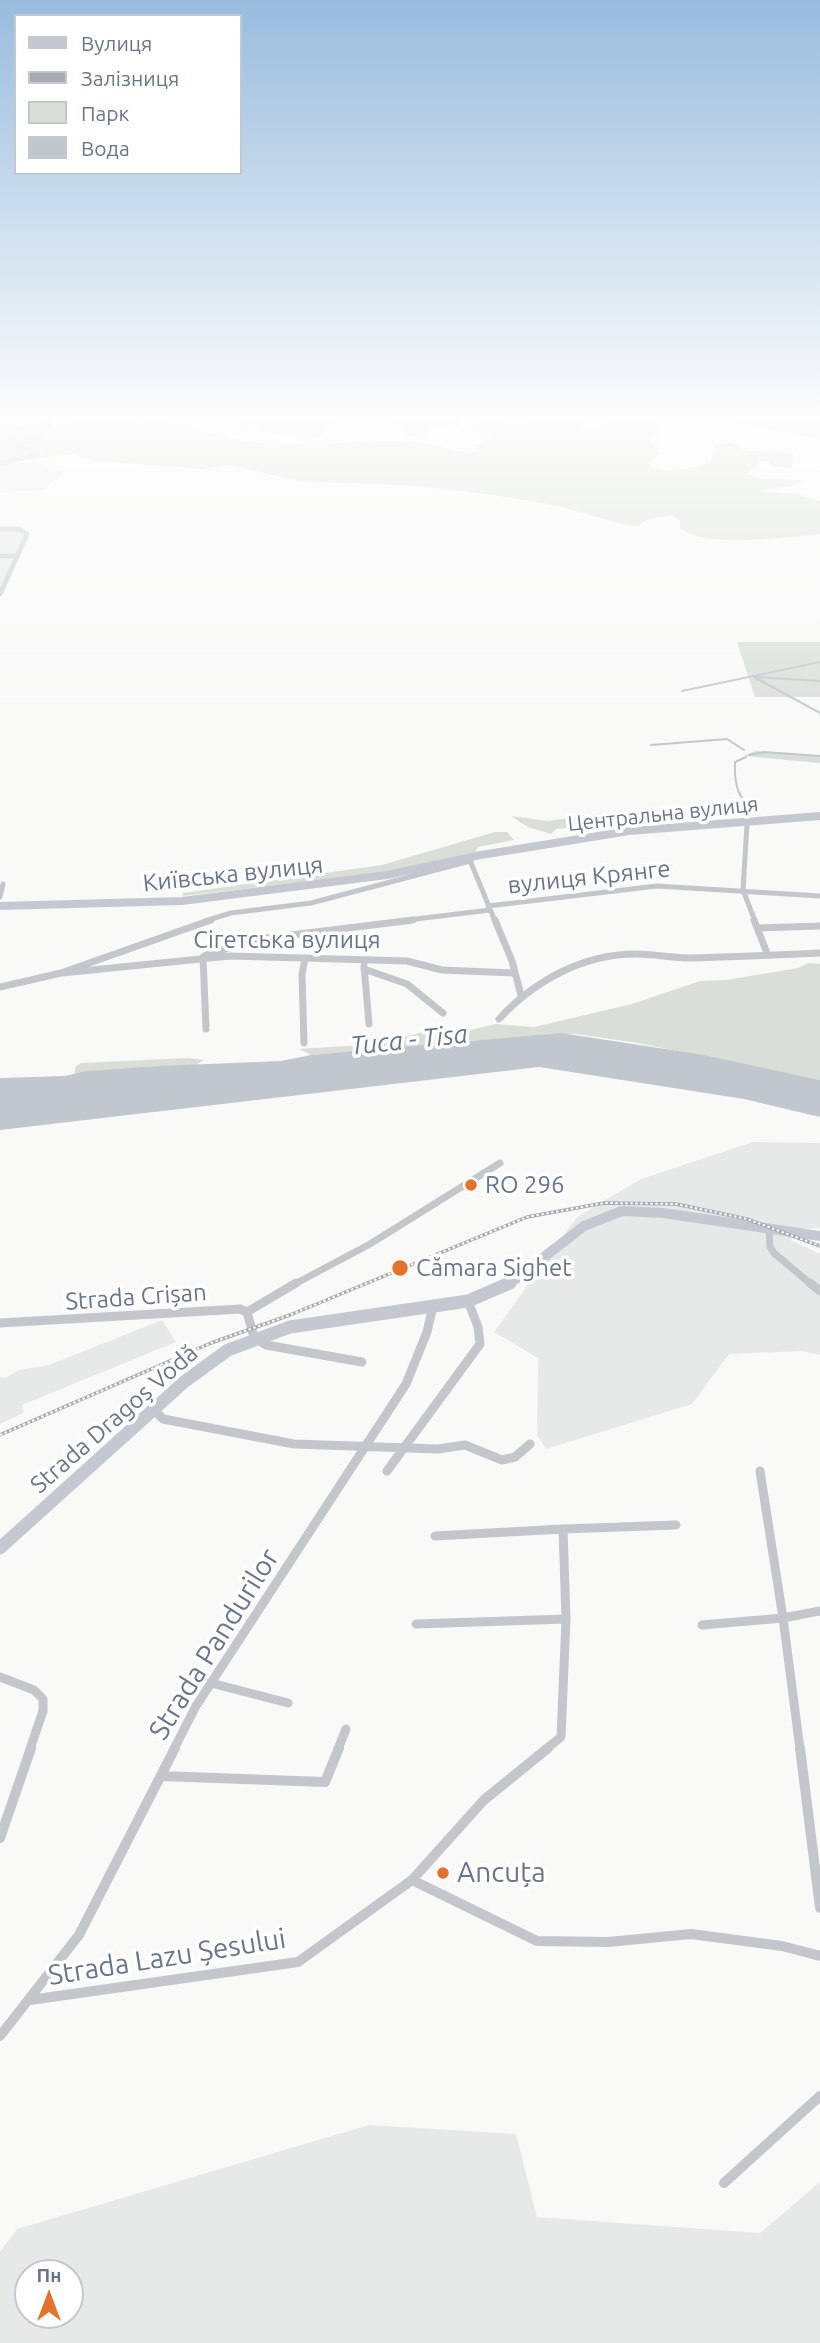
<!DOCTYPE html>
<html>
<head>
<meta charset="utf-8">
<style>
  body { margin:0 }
  #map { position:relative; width:820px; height:2343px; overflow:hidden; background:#f9faf8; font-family:Ubuntu,sans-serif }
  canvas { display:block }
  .legend { position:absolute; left:14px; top:14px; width:228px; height:161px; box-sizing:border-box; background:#fff; border:2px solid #c3c8d0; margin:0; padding:9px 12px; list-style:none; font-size:21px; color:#697689 }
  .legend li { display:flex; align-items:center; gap:14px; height:35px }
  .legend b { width:35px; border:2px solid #c3c8d0 }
  .north { position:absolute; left:14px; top:2259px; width:70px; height:70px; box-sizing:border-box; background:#fff; border:2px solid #c3c8d0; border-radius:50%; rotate:0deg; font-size:19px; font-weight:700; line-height:28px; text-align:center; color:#697689 }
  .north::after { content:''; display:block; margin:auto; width:24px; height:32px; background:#e4722d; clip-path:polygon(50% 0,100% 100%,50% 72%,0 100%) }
</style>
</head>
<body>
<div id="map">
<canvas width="820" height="2343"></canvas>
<ul class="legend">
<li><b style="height:9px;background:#c4c9d1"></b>Вулиця</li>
<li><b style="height:9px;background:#a6abb3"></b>Залізниця</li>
<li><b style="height:19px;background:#d9dfd7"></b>Парк</li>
<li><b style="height:19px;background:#c0c7ce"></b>Вода</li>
</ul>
<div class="north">Пн</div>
</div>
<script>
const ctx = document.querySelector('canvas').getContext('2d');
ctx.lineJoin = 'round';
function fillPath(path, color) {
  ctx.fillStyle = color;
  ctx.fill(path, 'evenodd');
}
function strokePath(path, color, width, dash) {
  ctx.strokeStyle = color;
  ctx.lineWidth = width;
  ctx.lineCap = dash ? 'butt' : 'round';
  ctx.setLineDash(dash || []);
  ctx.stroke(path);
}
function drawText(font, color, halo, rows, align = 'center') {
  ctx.font = font + ' Ubuntu,sans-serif';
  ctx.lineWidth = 7;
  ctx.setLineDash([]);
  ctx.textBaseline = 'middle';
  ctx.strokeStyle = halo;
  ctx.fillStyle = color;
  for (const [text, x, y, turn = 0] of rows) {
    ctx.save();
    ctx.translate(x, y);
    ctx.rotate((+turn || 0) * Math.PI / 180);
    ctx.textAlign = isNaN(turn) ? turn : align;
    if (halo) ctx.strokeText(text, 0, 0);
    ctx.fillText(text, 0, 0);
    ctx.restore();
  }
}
fillPath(new Path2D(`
  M29,462l35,10 -21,18 -43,3v-27z
  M0,530l21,1 4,5 -25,52z
  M753,1142l67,1v85l-18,1 -12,11 30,14v101l-18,-4 -73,3 -37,50 -146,45 -9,-14 1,-77 -44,-26 83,-115 64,-38z
  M162,1320l14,22 -154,63 2,8 -24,11v-47l6,1 13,-8 30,-5z
  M369,2125l147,9 21,83 223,16 60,-51v161h-820v-91l17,-23zM28,2273h42v42h-42z`), '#e7e9e9');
fillPath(new Path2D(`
  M117,415c41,0 96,23 143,28 52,6 104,-6 156,-1 16,1 52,15 61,9l-1,-6 17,-7 -33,-9 18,-4 -3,-3 -14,-2 -3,2 6,4c-8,1 -16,0 -24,1 -13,1 -17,13 -33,9l-5,-8 -37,-13h101l59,11 -2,-5 -28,-5 98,-1v3l-14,9c15,2 29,5 35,-12l38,5 6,8 -1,6 -8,7 10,7v5l-11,11c14,12 45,4 62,-2l6,-19h17l14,8 43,1 4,3 -3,13 -18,-2 -6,-5 -7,1 -13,12 14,5 41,1 -6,5 -35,6 36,3 23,7v33c-34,3 -115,15 -140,-6v-7l-7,-6 -27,5 -7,6 -18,-2 -62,-18 -65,-11 -79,-9 -116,-5 -70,-16 -28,4 -104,-8 -26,-7 -49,7 23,-7 -23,-9 24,-7 11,-13 35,-7 16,4z
  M222,415h102l21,6 -22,7 1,9c-11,-1 -21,1 -32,1l6,-1 -2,-3 -23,1 -17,-4 5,-3h-10l-3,6 -12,-2 8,-5 -49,-8 47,5z
  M710,415h110v23l-86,-14z
  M47,425l-12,14 -23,5 21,9 -33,10v-30z
  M737,642h83v55h-65z
  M755,751l65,5v7l-76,-7z
  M601,813h27l-33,12 -39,4 -5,5 -23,-7 -17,-11 37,5z
  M495,832h12l7,8 -36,7 -3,6 -75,18 -218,25 1,-3 199,-28z
  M809,963l11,1v116l-182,-37 -62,-9 -108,7 -2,-10 30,-7 38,3 98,-23 68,-23 26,-1 72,-12z
  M437,1028l13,16 -139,11 -12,-6 80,-5z
  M188,1058l16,2 -8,5 -98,5 -24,5 2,-9 5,-3z`), '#d9dfd7');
fillPath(new Path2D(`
  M561,1033l137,21 122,26v37l-76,-18 -205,-32 -539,63v-52l65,-2 21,-5 73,-5 122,-5 30,-6z`), '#c0c7ce');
strokePath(new Path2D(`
  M820,681l-66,-4 66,36
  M682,691l138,-29
  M651,745l76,-6 17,11
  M749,755l15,-3 56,4
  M746,757l-11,5c-1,23 3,40 24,51`), '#c0c7ce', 2);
strokePath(new Path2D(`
  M0,432l48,-8
  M0,556h17`), '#c3c7cc', 4.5);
strokePath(new Path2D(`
  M747,824l-4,66 12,31
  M469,858l26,63
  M0,897l3,-13
  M488,906l169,-20 163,10
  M205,921l26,-8 80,-10 159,-42
  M399,921l91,-11`), '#c3c7cc', 5);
strokePath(new Path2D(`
  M495,920l17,41 9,34
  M754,920l13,33
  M757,928l63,-2
  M364,966l5,58
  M364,969l43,15 36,29
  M62,973l168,-17 177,5 35,9 71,3
  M0,987l61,-14 150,-53
  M499,1019c35,-38 84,-65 137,-65 18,0 36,4 54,4 44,-1 87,-3 130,-5
  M206,1029l-3,-72 5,-3 58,-16 147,-18
  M304,1043l-2,-68 3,-17
  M769,1229l1,18 4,6 38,32
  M293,1285l77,-41 130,-81`), '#c3c7cc', 7);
strokePath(new Path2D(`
  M810,1283l10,8
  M247,1312l49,-29
  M0,1323l240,-14 7,3 7,25 12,8 96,17
  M154,1410l9,9 131,25 144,5 27,-4 37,15 13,-3 15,-13
  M387,1471l93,-127 -2,-17 -10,-26
  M435,1536l128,-7
  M416,1624l150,-5
  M702,1625l81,-7 -23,-147
  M0,1677l34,13 9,9v12l-13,38
  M211,1683l77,20
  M174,1749l22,-43 210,-322 21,-52 6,-26
  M338,1749l8,-20
  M546,1749l15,-12 5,-118 -3,-90 113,-4
  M800,1749l-17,-131 37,-7`), '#c3c7cc', 9);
strokePath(new Path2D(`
  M548,1748l-64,52 -72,80 125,61 71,1 83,-8 91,12 38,10
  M800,1748l20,160
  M161,1776l164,6 14,-34
  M0,1838l31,-90
  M30,2000l268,-38 114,-82
  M0,2036l79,-101 96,-187
  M724,2183l96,-87`), '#c3c7cc', 10);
strokePath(new Path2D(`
  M0,464l38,-10 -22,-9 25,-8 8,-12 -4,-10
  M0,529h19l8,5 -27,60`), '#c4c9d1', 5);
strokePath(new Path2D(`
  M0,906l182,-5 205,-26 94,-20 148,-24 191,-15`), '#c4c9d1', 8);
strokePath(new Path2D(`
  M508,1285l76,-59 38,-15 41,2 157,23`), '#c4c9d1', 10);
strokePath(new Path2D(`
  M0,1548l184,-166 44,-32 62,-23 178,-26 42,-18`), '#c4c9d1', 13);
const rail = new Path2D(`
  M0,1435l211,-92 79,-28 237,-98 77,-14 72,1 71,15 73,27`);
strokePath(rail, '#a6abb3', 3.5);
strokePath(rail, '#fff', 2, [2.5]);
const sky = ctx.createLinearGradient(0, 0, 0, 743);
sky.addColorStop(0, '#98bcde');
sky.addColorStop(0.56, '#fcfdfc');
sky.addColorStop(1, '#fcfdfc00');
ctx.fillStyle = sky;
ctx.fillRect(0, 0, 820, 743);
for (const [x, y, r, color] of [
  [471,1185,7,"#e4722d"],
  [400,1268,9,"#e4722d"],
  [443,1873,7,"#e4722d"]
]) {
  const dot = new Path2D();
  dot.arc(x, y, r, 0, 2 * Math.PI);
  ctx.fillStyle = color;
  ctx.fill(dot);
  strokePath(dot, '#fff', 2.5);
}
drawText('21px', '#697689', '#fff', [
  ["Центральна вулиця",663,814,-6]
]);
drawText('24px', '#697689', '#fff', [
  ["Київська вулиця",233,874,-6],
  ["вулиця Крянге",589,877,-6],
  ["Сігетська вулиця",287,940],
  ["Strada Crișan",136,1297,-4],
  ["Strada Dragoș Vodă",114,1419,-41]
]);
drawText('24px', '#697689', '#fff', [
  ["RO 296",485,1185],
  ["Cămara Sighet",416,1268]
], 'left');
drawText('italic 26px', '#657783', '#fff', [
  ["Тиса - Tisa",409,1040,-6]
]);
drawText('28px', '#697689', '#fff', [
  ["Strada Pandurilor",214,1644,-58],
  ["Strada Lazu Șesului",167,1957,-9]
]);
drawText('28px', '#697689', '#fff', [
  ["Ancuța",457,1873]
], 'left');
</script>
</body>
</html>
